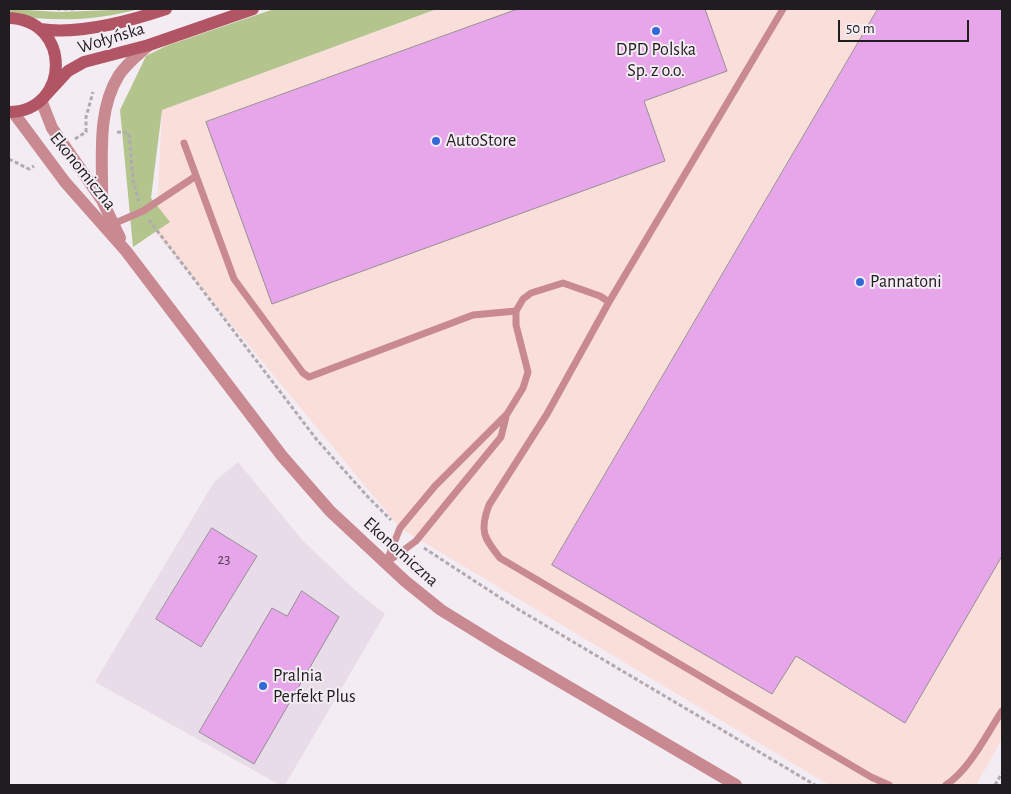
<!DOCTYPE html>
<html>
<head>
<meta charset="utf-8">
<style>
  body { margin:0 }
  #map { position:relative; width:1011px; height:794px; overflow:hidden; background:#f3ecf3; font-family:"Alegreya Sans",sans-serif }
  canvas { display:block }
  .frame { position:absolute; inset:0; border:10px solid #1f1d1f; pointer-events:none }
  .scale { position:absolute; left:838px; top:20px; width:131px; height:22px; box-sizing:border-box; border:2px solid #1f1d1f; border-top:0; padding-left:6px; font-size:15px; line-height:18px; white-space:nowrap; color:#1f1d1f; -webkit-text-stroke:4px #f3ecf3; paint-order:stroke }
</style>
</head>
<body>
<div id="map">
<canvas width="1011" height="794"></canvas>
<div class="frame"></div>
<div class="scale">50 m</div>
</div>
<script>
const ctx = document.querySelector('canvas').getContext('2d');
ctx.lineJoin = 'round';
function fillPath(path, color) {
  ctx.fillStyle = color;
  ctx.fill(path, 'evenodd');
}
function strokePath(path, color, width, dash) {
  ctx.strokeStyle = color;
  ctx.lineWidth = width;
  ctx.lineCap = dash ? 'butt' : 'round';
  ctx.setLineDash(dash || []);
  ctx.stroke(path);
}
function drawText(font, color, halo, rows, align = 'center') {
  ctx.font = font + ' "Alegreya Sans",sans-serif';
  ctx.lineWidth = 4;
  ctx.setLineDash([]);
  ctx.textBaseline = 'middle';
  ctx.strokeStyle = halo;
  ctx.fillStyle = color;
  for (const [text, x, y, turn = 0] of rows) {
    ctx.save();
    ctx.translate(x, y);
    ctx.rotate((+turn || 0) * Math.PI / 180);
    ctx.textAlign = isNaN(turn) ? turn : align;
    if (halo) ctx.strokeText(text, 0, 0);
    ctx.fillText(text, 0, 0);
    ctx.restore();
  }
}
fillPath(new Path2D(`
  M238,462l65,79 52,49 30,24 -100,171h-5l-185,-103 119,-200z`), '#e8dce8');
fillPath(new Path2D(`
  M438,9h564v730l-26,46h-147l-429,-257 -244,-295 6,-123z`), '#f9deda');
fillPath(new Path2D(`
  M9,9l50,3 80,-3c-44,12 -85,13 -130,6z
  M274,9h163l-275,101 -11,88 19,24 -37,25 -13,-137 26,-54 20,-10z`), '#b3c58d');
const building = new Path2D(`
  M518,9h187l22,62 -83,30 21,60 -393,143 -66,-182z
  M878,9h124v547l-97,167 -109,-67 -24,38 -220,-129z
  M212,528l45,28 -56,91 -45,-28z
  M302,591l37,26 -85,147 -55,-32 73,-124 15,8z`);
fillPath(building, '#e8a6ea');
strokePath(building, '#958f95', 1);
strokePath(new Path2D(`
  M57,9h17
  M117,132l12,1 4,47 6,21
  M75,139l11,-7v-15l7,-25
  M9,159l20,10 5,-3
  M149,220l168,220 51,57 23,23
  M424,548l92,60 299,177
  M995,785l7,-12`), '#b0abb0', 3, [4, 2.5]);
strokePath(new Path2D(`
  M184,143l50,136 69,94 6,4 164,-62 43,-4
  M113,224l30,-13 53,-35
  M609,302l174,-293
  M386,563l14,-35 35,-42 72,-72 16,-26 5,-16 -12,-47v-14l7,-12 8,-6 32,-10 37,13 9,6 -62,112 -58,91c-10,26 -5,33 11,53l371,219 18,8
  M386,563l30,-22 35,-43 50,-61 5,-20
  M946,785c24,-16 40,-50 56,-74`), '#c98990', 7);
strokePath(new Path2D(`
  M41,100l11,28 50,72 18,38
  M13,112l52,70 61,69 156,205 48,55 75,70 36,29 60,37 235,138
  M102,200c1,-41 -6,-88 17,-125 8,-12 20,-21 30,-30`), '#c98990', 12);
strokePath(new Path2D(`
  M9,18c63,2 62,93 0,94
  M40,29c38,6 90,-8 126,-20
  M45,96l23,-25 16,-9 65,-17 104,-36`), '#b15464', 12);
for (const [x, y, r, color] of [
  [656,31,5,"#3368d7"],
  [436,141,5,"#3368d7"],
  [860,282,5,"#3368d7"],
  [263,686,5,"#3368d7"]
]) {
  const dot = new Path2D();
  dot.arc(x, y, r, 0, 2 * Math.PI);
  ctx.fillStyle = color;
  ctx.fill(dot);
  strokePath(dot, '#f3ecf3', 2);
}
drawText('15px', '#513f52', null, [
  ["23",224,559]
]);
drawText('18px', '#1f1d1f', '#f3ecf3', [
  ["Wołyńska",111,38,-17],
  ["Ekonomiczna",83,171,51],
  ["Ekonomiczna",401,552,42]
]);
drawText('18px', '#1f1d1f', '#f3ecf3', [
  ["DPD Polska",656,50,"center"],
  ["Sp. z o.o.",656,71,"center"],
  ["AutoStore",446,141],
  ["Pannatoni",870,282],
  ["Pralnia",273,676],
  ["Perfekt Plus",273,697]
], 'left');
</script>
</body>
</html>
